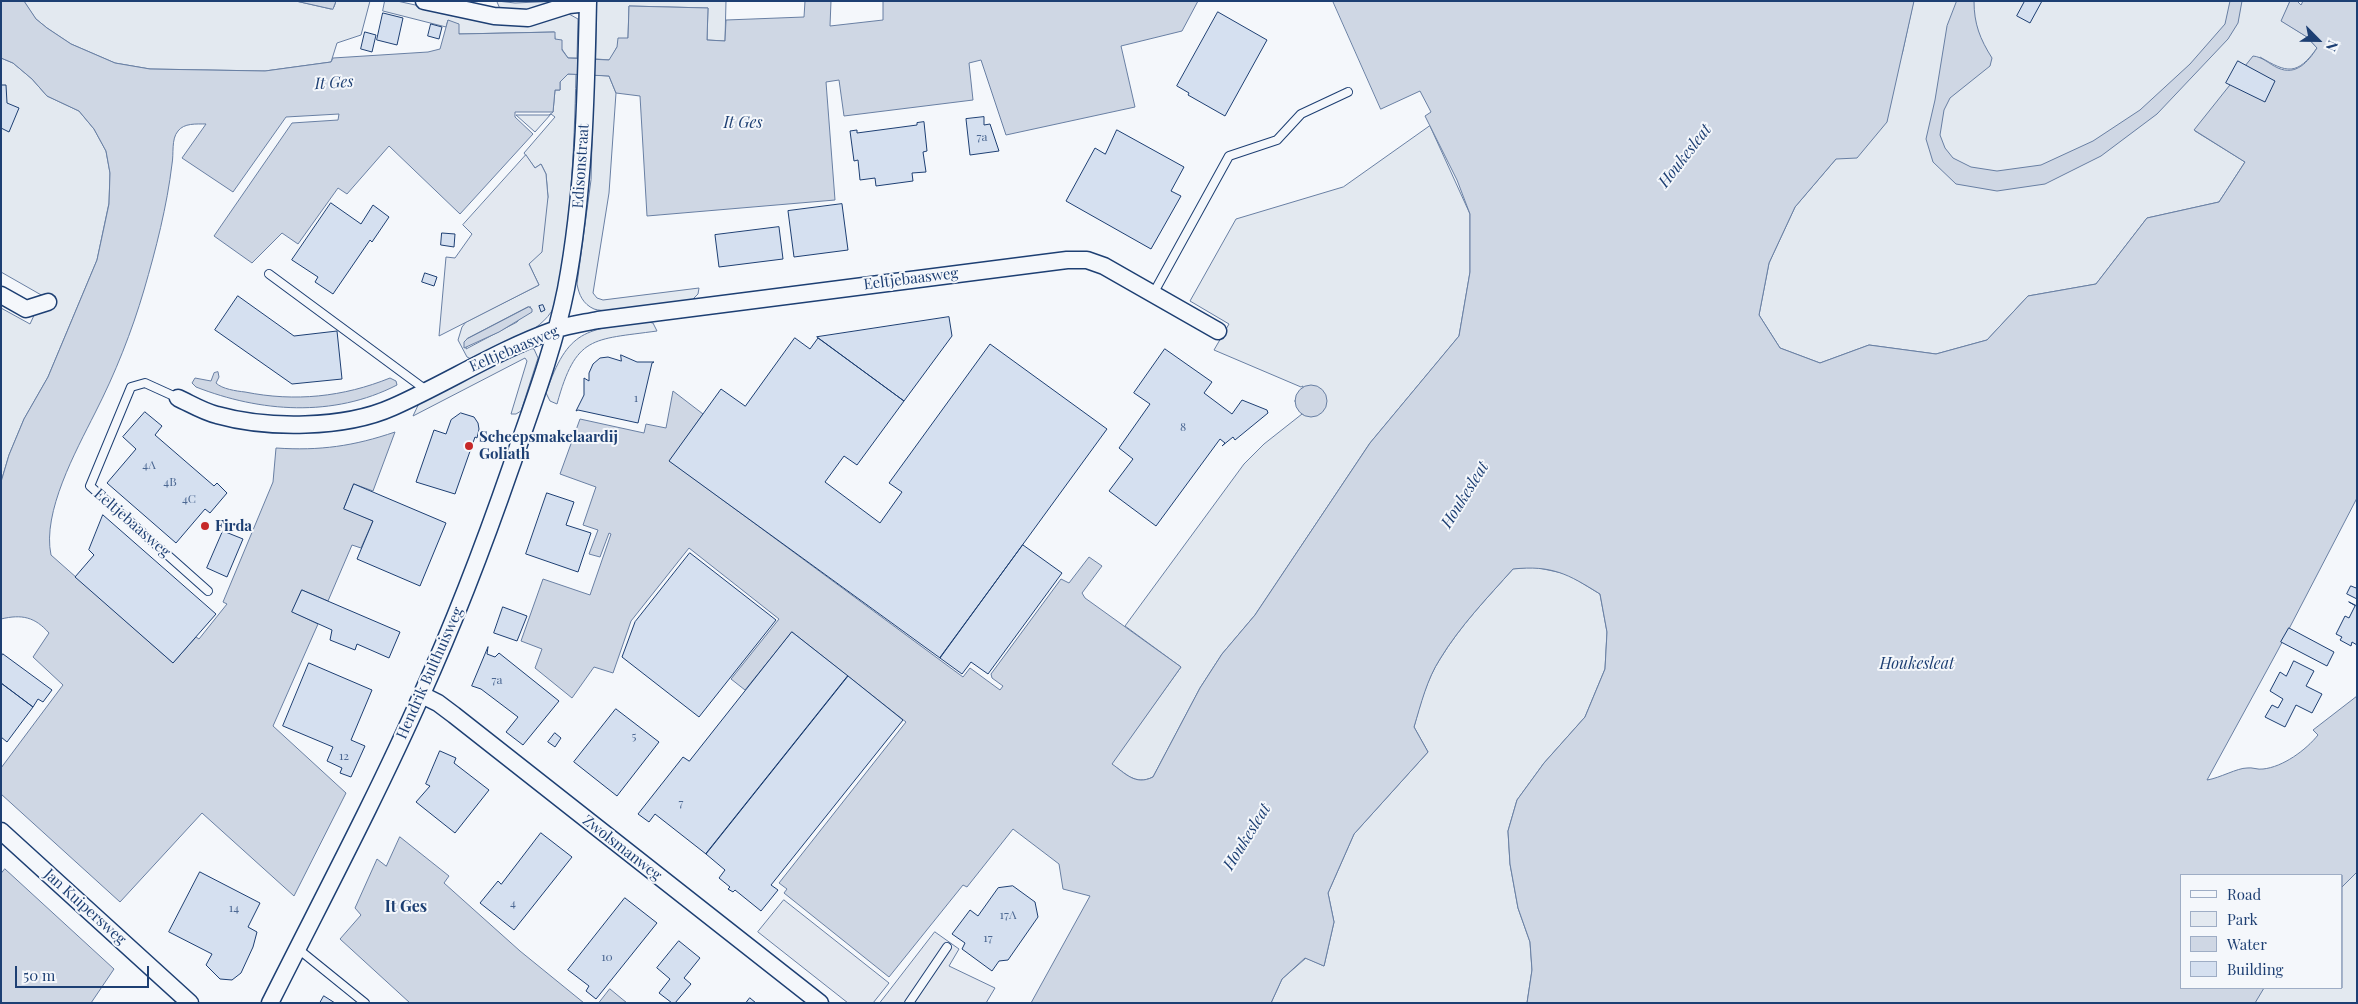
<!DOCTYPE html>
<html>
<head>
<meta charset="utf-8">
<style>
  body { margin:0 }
  #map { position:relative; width:2358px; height:1004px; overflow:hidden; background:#f4f7fb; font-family:"Playfair Display",serif }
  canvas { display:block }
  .frame { position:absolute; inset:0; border:2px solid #1d3f73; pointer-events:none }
  .legend { position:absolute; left:2180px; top:874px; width:162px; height:115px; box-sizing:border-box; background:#f4f7fb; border:1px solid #9eadc5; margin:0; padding:6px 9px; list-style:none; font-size:15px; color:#1d3f73 }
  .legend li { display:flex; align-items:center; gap:10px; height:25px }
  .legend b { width:25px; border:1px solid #9eadc5 }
  .north { position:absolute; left:2293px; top:15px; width:50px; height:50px; -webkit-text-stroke:4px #f4f7fb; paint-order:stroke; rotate:113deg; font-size:14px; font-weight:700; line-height:20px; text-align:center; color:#1d3f73 }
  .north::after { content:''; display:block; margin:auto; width:18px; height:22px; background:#1d3f73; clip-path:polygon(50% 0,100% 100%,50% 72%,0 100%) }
  .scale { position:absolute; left:15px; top:966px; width:134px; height:22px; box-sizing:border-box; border:2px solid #1d3f73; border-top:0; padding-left:6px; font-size:15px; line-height:18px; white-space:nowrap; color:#1d3f73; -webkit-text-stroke:4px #f4f7fb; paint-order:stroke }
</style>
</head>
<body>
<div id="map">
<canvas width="2358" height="1004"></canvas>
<div class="frame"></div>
<ul class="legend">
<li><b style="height:6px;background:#f4f7fb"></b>Road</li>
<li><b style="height:14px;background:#e3e9f0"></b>Park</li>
<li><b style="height:14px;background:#cfd7e4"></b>Water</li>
<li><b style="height:14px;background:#d5e0f0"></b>Building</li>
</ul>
<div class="north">N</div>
<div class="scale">50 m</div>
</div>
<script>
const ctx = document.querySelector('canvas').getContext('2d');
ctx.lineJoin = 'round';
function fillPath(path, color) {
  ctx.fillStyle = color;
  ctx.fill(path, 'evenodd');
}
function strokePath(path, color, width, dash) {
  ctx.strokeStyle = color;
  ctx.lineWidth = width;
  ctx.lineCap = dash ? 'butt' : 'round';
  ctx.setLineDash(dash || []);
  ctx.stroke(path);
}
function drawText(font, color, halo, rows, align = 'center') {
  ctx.font = font + ' "Playfair Display",serif';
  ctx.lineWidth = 4;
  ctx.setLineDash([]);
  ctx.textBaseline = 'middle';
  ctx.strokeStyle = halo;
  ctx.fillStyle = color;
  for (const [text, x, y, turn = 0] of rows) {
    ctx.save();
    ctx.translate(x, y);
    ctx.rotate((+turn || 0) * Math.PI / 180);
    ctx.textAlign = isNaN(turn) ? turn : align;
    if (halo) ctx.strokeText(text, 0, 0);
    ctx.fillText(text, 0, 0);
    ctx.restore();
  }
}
const green = new Path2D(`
  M24,1h272l35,8 3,-2 2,-6h34l-9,34 -24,8 -6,19 -66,9 -115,-2 -35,-6 -44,-19 -24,-16 -11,-9z
  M385,1h12l32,7 132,8 8,-2 9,5 -1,39h-9l-13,-19 -1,-7 -95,2 -11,-14 -2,7 -63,-16z
  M497,1l18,2 44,-2 -31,10 -28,-3z
  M597,1h129l-1,40 -18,-1 1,-32 -79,-2 -1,32 -11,9 -7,13 -14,-1z
  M1914,1h376l-8,20 25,16 10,11c-20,28 -30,25 -57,9l-65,74 50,31 -26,40 -72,16 -51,66 -68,12 -41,44 -51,14 -67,-9 -49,18 -40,-15 -21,-33 10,-52 26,-56 41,-48 66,-105z
  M1,58l12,5 19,16 15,17 32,15 15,18 12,22 4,22 -1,30 -12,57 -49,117 -24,42 -15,36 -8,27v-174l29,16 13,-28 -42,-24z
  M568,74h8c-2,78 -5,157 -22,233 -13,27 -57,40 -83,52l-4,-2 -9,-17 4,-13 4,-5 73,-37 -10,-21 19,-67 -2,-23 -5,-10 -6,4 -11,-15 31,-36 -4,-3 -16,18 -19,-17h33l4,-3 2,-22h5v-8zM528,307h3l-14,15 -51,27 1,-10z
  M594,75l15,1 7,17 -7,100 -16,100 4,5 6,2 96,-12 -1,6 -6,6c-20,2 -82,15 -98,9 -11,-5 -15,-14 -17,-25l14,-104z
  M1430,126l40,88v58l-11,64 -89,107 -115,172 -33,39 -22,34 -47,89c-18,9 -27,-4 -42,-13l70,-97 -56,-41 119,-162 20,-20 38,-30 2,1 -1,-29 -2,1 -87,-37 15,-26 -39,-23 46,-82 107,-32z
  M648,322l5,1 4,8c-65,9 -81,4 -100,73l-7,-3 -4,-8c22,-64 39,-64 102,-71z
  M527,348l7,1 4,9 -17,53 -5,3h-5l16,-53 -2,-3 -112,58 8,-17z
  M1534,567l33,7 33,20 7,38 -2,37 -20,48 -41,46 -27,37 -9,31 2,33 8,44 12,34 2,28 -5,33h-256l11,-24 24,-21 18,8 10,-44 -6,-29 26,-59 74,-82 -14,-25c6,-23 13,-48 26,-68 20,-33 48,-62 73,-90z
  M2357,872v131h-103l9,-15h79v-101z`);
fillPath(green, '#e3e9f0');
strokePath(green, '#687fa3', 1);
const parking = new Path2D(`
  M526,155l9,13 6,-4 5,10 2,23 -6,55 -13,12 10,21 -100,51 7,-79 9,1 17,-24 -9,-9z
  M784,900l105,83 -16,20h-25l-90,-71z
  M935,932l24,17 -10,17 46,22 -9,15h-106z`);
fillPath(parking, '#e3e8f0');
strokePath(parking, '#687fa3', 1);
const water = new Path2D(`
  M1,1h23l12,18 11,9 24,16 44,19 35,6 115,2 66,-9 2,-4 95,-6 12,-3 8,-29 11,4v10l96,-2v7l7,1v10l6,8 41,2 8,-13 1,-9h10l1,-32 79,2 -1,32 18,1 1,-21 78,-3 1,-16h26l-1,25 53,-6v-19h315l-16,30 -61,15 14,61 -129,28 -25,-75 -12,3 4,37 -129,16 -5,-36 -13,2 9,118 -188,16 -7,-120 -24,-3 -7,-17 -41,-2 -8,8v8h-5l-2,22h-38v5l18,17 -73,80 -71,-68 -42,48 -9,-6 -40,56 -16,-11 -30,30 -38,-27 78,-113 46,-3 1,-6 -53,3 -53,75 -51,-34 24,-34c-10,0 -22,-1 -28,7 -7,8 -4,23 -6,33 -5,42 -16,85 -28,126 -12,41 -29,84 -49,123 -19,38 -53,99 -44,142l122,108 23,-26 3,2 28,-35 -4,-2 50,-120 3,-34c44,3 78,-2 119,-16l-22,59 -19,-7 -10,24 29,13 -12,27 -9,-3 -24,56 -26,-11 -9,22 25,12 -45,102 73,67 -52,103 -92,-83 -82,89 -119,-108v-26l62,-83 -30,-28 16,-24c-14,-16 -27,-19 -48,-14v-137l8,-27 15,-36 24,-42 49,-117 12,-56 1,-31 -4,-22 -12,-22 -15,-18 -32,-15 -15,-17 -19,-16 -12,-5z
  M296,1h40l-3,8z
  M1333,1h581l-27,121 -30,36 -21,1 -41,48 -26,56 -10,52 21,33 40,15 49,-18 67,9 51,-14 41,-44 68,-12 51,-66 72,-16 26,-40 -51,-32 59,-74c10,1 16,8 25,12 18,8 30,-6 39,-20l-10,-11 -26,-16 9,-20h7l4,4 2,-4h54v497l-79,152 -71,130c13,-2 30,-12 40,-12 5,-1 11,2 16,1 20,-2 43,-19 55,-34l-5,-5 44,-34v176l-15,15v-12h-160v113h82l-9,15h-728l5,-33 -2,-28 -12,-34 -8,-44 -2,-33 9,-31 27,-37 41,-46 20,-48 2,-37 -7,-38c-32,-20 -48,-29 -87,-25 -25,28 -53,57 -73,90 -13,20 -19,45 -26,68l14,25 -74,82 -26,59 6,29 -10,44 -19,-8 -23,21 -11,24h-240l59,-107 -27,-7 -4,-25 -46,-35 -46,58 -4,-2 -74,92 -105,-84 3,-4 -8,-6 127,-161 -114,-90 -47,58 -14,-11 48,-60 -90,-71 -58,73 -18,52 -19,-6 -22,31 -37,-30 7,-19 -21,-8 22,-62 47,16 21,-61 -2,-1 -9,24 -11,-3 9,-24 -15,-5 13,-38 -36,-13 20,-55 64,14 2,-9 20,4 7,-37 30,23 -33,47 293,216 7,-9 30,22 3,-4 -11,-8 -1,-4 70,-95 8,4 20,-26 13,9 -20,27 3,5 96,69 -69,97c13,9 23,22 41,13l47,-89 22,-34 33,-39 115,-172 89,-107 11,-64v-58l-13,-34 -32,-64 6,-4 -11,-21 -39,18z
  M1957,1h17c0,23 6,38 18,57l-2,8 -40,32 -6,12 -4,25 5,13 8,10 18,9 26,4 44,-6 52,-24 47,-31 50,-46 35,-40 5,-23h12l-4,22 -10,16 -71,75 -56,42 -56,28 -48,7 -41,-7 -23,-22 -7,-23 9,-39 12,-74z
  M529,307l3,2v3l-33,20 -35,16v-6l3,-3z
  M218,372l1,5 -3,6c6,6 20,8 29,9 50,10 98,5 145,-14l6,3 1,4c-64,33 -137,27 -201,2l-4,-4 3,-5 16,3 3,-8z
  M1295 401a16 16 0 1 1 32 0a16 16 0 1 1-32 0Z
  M400,837l49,39 -5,7 76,68 64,52h-174l-70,-64 21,-24 -6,-7 22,-49 9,7z
  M5,869l109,100 -23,34h-90v-129z
  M610,989l17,14h-28z`);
fillPath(water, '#cfd7e4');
strokePath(water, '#687fa3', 1);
const building = new Path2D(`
  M2025,1h17l-12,22 -13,-7z
  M1218,12l49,28 -42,76 -37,-21 1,-2 -12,-7z
  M383,13l20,5 -6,27 -20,-5z
  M431,24l11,3 -3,12 -11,-3z
  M365,32l11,3 -4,17 -11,-3z
  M2238,61l37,20 -10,21 -39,-19z
  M1,85h5l1,18 12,5 -10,24 -8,-4z
  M984,117v8l6,-1 9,27 -29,4 -4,-36z
  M924,122l3,29 -4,1 3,20 -14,1 1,8 -37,5 -1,-8 -15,2 -2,-20 -4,1 -4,-30 7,-1v3l60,-8v-2z
  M1117,130l67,37 -13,24 10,5 -30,53 -85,-48 29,-53 10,6z
  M331,203l30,21 12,-19 16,12 -17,25 -2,-2 -37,54 -18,-12 3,-5 -26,-17z
  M842,204l6,46 -54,7 -6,-46z
  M779,227l4,32 -64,8 -4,-32z
  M442,233l13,1 -1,13 -13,-2z
  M425,273l12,4 -3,9 -12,-4z
  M238,296l56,40 43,-5 5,48 -50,5 -77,-54z
  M543,305l2,5 -4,2 -2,-6z
  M949,317l3,19 -48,65 -87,-64z
  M795,338l15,11 8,-11 86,63 -47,64 -13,-9 -19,26 55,41 22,-31 -13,-9 101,-139 117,85 -167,229 -271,-197 52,-72 24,17z
  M1165,349l47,33 -8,11 28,21 10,-14 25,10 1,3 -33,27 -2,-3 -11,9 3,-3 -5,-4 -64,87 -47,-35 24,-32 -14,-11 31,-44 -16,-11z
  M621,355l16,7h17l-2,1 -14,60 -60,-13 -2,1 8,-16v-17l5,3v-8l4,-9 7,-6 8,-1 13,4z
  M145,412l17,14 -7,9 59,51 3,-3 10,10 -17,20 -5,-4 -29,34 -69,-60 29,-34 -13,-12z
  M461,413l13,4 4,6 1,6 -2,9 -2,-1 -20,57 -39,-12 18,-52 12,4 5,-14z
  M354,484l92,39 -26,63 -63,-27 16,-38 -29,-12z
  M547,493l27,9 -8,23 25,8 -13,39 -52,-18z
  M103,515l113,99 -43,49 -98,-86 19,-22 -5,-5z
  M223,531l20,8 -16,38 -20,-9z
  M1023,545l39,28 -74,101 -17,-12 -9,12 -22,-16z
  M690,553l86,67 -77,97 -77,-60 13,-35z
  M2351,586l5,2 1,-2v13l-10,-5z
  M302,590l98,42 -11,26 -32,-14 -2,6 -25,-10 2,-10 -40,-18z
  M2349,602l8,4v39l-5,-3 -1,4 -11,-6 2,-3 -6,-3 9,-18 4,2 6,-12z
  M503,607l24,9 -10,25 -23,-8z
  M2289,628l45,24 -7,14 -46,-24z
  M792,632l56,44 -142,178 -51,-40 -6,8 -11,-8 45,-57 6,4z
  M488,647l-1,7 8,3 4,-4 60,48 -36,44 -17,-13 12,-15 -37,-28 -9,-3z
  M3,654l49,36 -9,12 -5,-3 -5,8 -32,-24v-26z
  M2294,661l20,10 -8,15 16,8 -10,19 -16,-8 -11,22 -20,-10 7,-12 6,3 5,-9 -13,-8 10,-19 6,4z
  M309,663l63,27 -21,50 14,6 -14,31 -11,-4 2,-5 -15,-7 6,-14 -50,-21z
  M848,676l55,44 -132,165 7,5 -17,21 -26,-21 -2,2 -5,-3 2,-2 -11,-9 6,-8 -19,-16z
  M1,683l32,24 -26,35 -6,-5z
  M616,709l43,33 -42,54 -43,-34z
  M555,733l6,5 -6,9 -7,-5z
  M440,751l16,7 -2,5 35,27 -34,43 -39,-31 14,-16 -4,-2z
  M541,833l31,24 -58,73 -34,-27 18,-22 3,3z
  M200,872l60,31 -12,24 9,5 -4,15 -12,26 -9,7 -12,-1 -14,-14 6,-11 -43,-22z
  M1013,886l22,16 3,15 -30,43 -9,1 -7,10 -30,-22 3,-6 -13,-9 18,-24 8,6 20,-28z
  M625,898l32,25 -61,76 -10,-8 3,-5 -21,-16z
  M679,941l21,17 -16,20 7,6 -16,19h-3l-13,-10 11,-14 -13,-11z
  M324,996l11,7h-15z
  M750,998l6,5h-10z`);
fillPath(building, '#d5e0f0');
strokePath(building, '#1d3f73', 1);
const lane = new Path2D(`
  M269,274l157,116
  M1153,294l76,-138 48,-16 24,-26 47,-22
  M178,398l-33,-15 -14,4 -41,99 118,105
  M297,948l68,55
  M909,1003l38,-56`);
const street = new Path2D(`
  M424,1l70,15 34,2 41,-13 19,-2
  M1,295l25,14 22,-7
  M178,398c13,6 26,14 39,17 50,14 127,14 176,-8 54,-24 105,-57 161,-77 14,-5 30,-7 44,-10l469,-60h20l17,6 114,65
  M422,695l16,8 16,12 366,288
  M1,831l189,172
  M270,1003c51,-102 105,-203 151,-307 34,-75 63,-151 90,-229 20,-58 43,-118 55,-178 18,-95 20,-192 22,-288`);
strokePath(lane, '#1d3f73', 10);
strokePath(street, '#1d3f73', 19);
strokePath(lane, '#f4f7fb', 8);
strokePath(street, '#f4f7fb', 16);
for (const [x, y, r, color] of [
  [469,446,5,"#c62828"],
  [205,526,5,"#c62828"]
]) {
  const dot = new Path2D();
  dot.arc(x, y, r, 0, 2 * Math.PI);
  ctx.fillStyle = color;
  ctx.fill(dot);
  strokePath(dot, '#f4f7fb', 2);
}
drawText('12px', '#4b6792', null, [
  ["7a",982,137],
  ["1",636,398],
  ["8",1183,427],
  ["4A",149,465],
  ["4B",170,482],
  ["4C",189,499],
  ["7a",497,680],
  ["5",634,736],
  ["12",344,756],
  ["7",681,803],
  ["4",513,903],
  ["14",234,908],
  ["17A",1008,915],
  ["17",988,938],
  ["10",607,957]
]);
drawText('15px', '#1d3f73', '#f4f7fb', [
  ["Edisonstraat",581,166,-86],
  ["Eeltjebaasweg",911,279,-7],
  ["Eeltjebaasweg",514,349,-23],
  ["Eeltjebaasweg",132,523,41],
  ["Hendrik Bulthuisweg",430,673,-66],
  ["Zwolsmanweg",622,848,38],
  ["Jan Kuipersweg",85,907,42]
]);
drawText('bold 15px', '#1d3f73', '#f4f7fb', [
  ["Scheepsmakelaardij",479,437],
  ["Goliath",479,454],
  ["Firda",215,526]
], 'left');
drawText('italic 16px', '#1d3f73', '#f4f7fb', [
  ["It Ges",334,83,-4],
  ["It Ges",743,123],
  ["Houkesleat",1685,156,-52],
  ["Houkesleat",1465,495,-58],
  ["Houkesleat",1917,664],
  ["Houkesleat",1247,837,-58]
]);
drawText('bold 16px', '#1d3f73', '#f4f7fb', [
  ["It Ges",406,907]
]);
</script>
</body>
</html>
